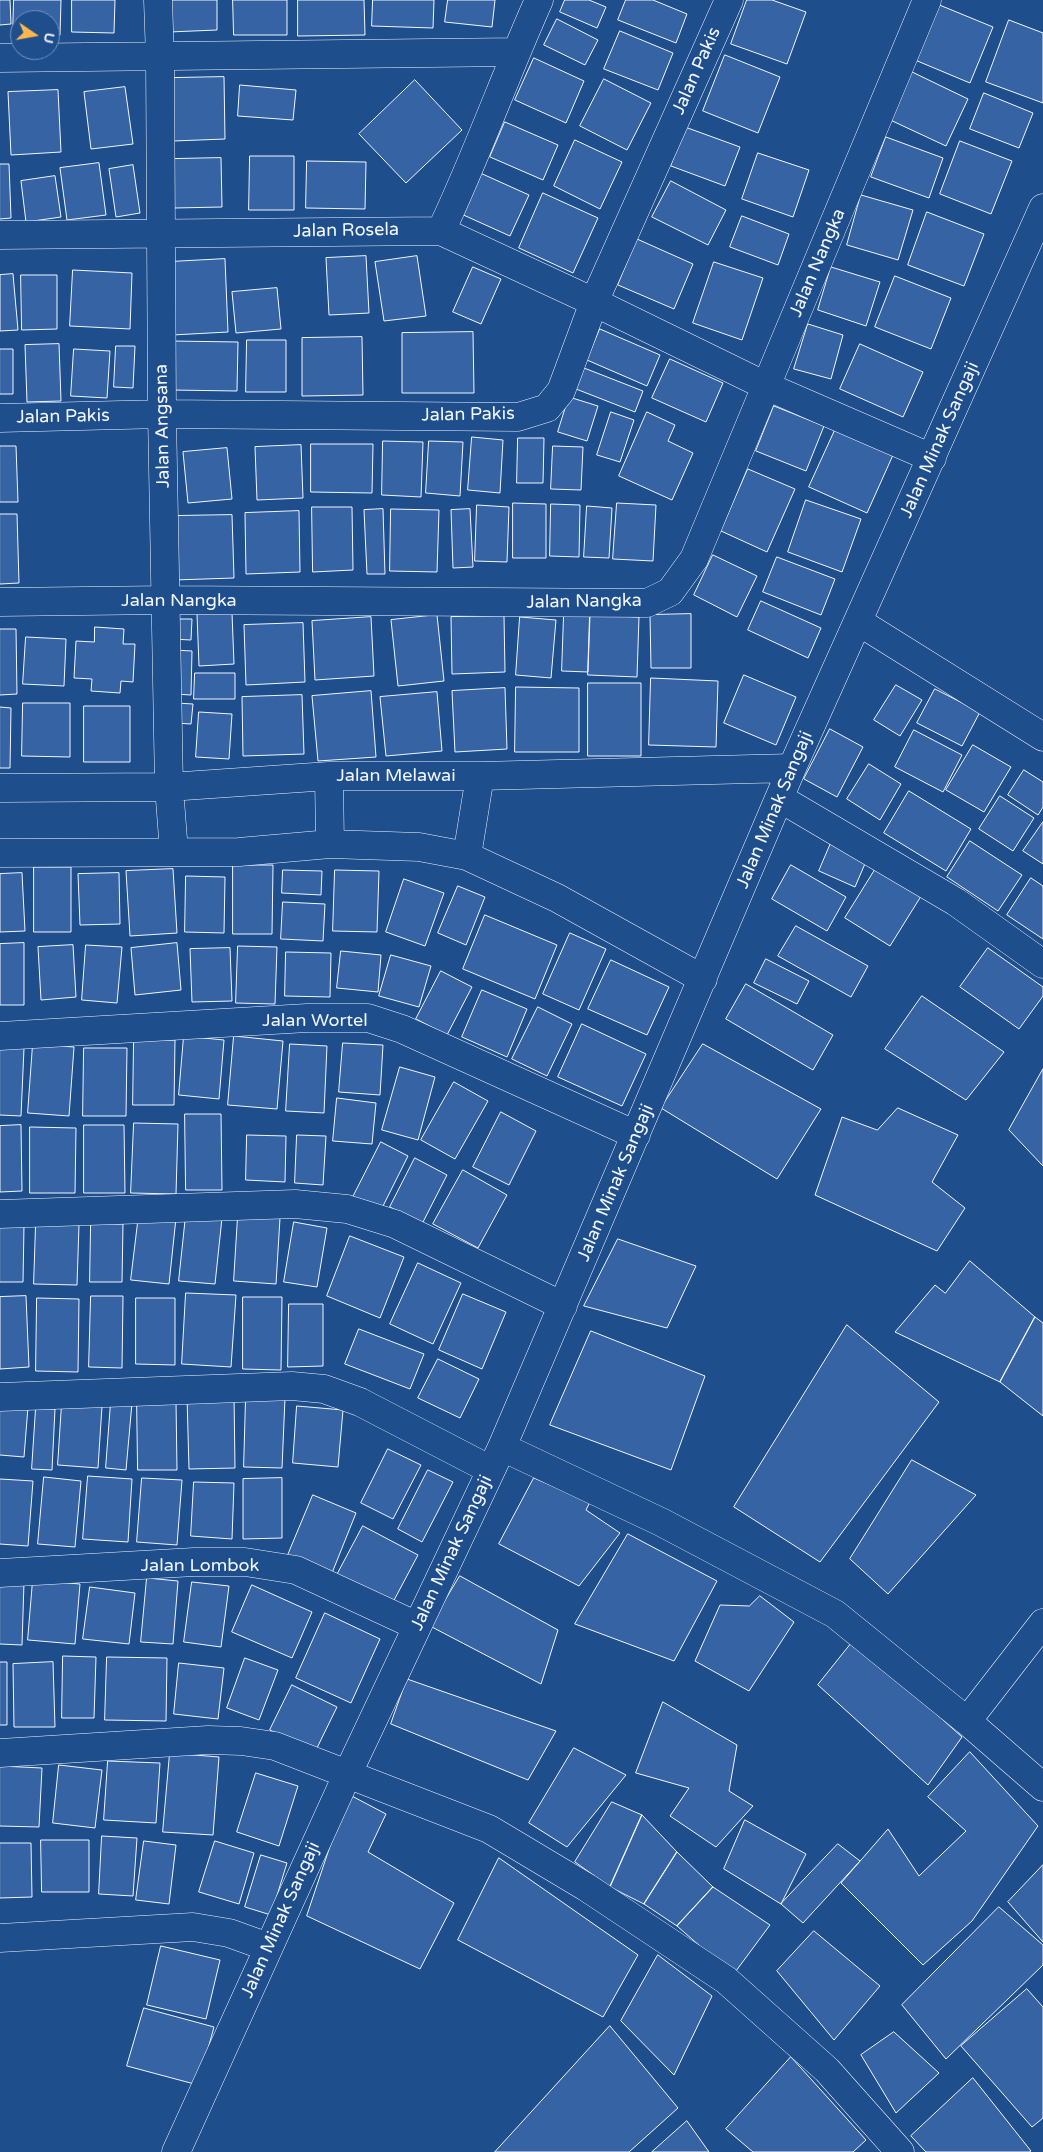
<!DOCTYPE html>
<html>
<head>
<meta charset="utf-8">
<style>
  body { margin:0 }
  #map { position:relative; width:1043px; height:2152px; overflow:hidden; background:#1f4e8c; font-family:"Varela Round",sans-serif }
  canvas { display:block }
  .north { position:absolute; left:10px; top:10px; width:50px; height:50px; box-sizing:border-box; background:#1f4e8c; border:1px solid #7391ba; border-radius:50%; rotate:102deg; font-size:14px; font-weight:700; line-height:20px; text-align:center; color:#f2f6ff }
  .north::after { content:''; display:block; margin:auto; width:18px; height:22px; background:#ffb74d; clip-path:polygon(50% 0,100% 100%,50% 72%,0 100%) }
</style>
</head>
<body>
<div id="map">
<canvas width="1043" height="2152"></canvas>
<div class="north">U</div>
</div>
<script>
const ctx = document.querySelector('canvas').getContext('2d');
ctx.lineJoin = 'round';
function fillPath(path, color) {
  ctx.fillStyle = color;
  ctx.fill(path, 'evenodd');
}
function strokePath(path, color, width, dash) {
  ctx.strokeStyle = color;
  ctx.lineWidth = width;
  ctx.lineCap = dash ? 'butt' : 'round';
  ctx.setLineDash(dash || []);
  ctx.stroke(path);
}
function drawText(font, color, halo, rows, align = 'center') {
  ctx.font = font + ' "Varela Round",sans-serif';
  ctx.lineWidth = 4;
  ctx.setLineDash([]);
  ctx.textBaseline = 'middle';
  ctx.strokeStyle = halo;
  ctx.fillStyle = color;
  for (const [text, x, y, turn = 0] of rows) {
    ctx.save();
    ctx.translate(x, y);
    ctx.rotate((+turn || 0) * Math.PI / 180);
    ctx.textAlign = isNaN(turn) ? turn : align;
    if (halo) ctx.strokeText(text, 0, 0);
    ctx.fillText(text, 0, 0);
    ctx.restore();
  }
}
const building = new Path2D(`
  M0,0h10l1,24 -11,1z
  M14,0h47l-1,35h-10v-15h-30v14h-7z
  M72,0h43l-1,33 -42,-1z
  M168,0h49v30l-48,2z
  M233,0h54v35h-53z
  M298,0h66l1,35 -67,1z
  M373,0h61l-1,28 -61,-2z
  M448,0h47l-3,27 -47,-5z
  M565,0h24l17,7 -9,21 -37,-16z
  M626,0h27l34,14 -11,29 -58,-23z
  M747,0h25l34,12 -19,52 -56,-20z
  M937,4l56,23 -23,56 -55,-23z
  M557,19l41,21 -13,25 -41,-20z
  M1009,20l34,13v70l-57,-21z
  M620,31l53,22 -15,37 -54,-21z
  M725,55l55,22 -22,56 -55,-22z
  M534,58l50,23 -18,42 -51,-23z
  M908,70l60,29 -22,47 -60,-28z
  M224,77l1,62 -52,2 -1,-63z
  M604,79l47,24 -24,47 -47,-24z
  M415,80l47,50 -56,53 -47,-49z
  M240,85l56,5 -3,30 -55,-4z
  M125,87l8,57 -42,5 -7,-57z
  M58,90l3,62 -50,3 -3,-63z
  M984,93l49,20 -14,35 -49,-19z
  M505,122l53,23 -15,35 -53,-23z
  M685,127l55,20 -15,39 -54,-20z
  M886,137l57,21 -14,40 -58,-21z
  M575,140l47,22 -22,47 -46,-23z
  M960,141l52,20 -21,53 -51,-20z
  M758,153l51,17 -16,47 -51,-18z
  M250,156h44v54h-45z
  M221,158l1,49 -48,1 -1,-49z
  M307,161l59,1 -1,47 -59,-1z
  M99,163l7,52 -39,5 -7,-52z
  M0,164h9l2,54 -11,1z
  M133,165l7,48 -24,4 -7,-48z
  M478,172l51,23 -19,41 -51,-23z
  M55,176l6,41 -35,5 -5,-41z
  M671,181l55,29 -18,35 -56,-28z
  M543,193l55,25 -25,55 -54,-25z
  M861,195l52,15 -15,50 -51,-15z
  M927,212l57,22 -20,52 -56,-21z
  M742,216l47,18 -11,31 -48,-18z
  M637,239l56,25 -19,45 -56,-24z
  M366,256l3,57 -40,2 -3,-57z
  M417,256l9,60 -42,5 -9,-59z
  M225,259l3,73 -56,3 -3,-73z
  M714,262l49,16 -21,62 -49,-17z
  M473,267l28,12 -20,45 -28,-12z
  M831,267l49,15 -14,44 -48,-16z
  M73,270l59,3 -2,56 -60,-3z
  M13,274l5,56 -18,1v-56z
  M21,275h36v54l-35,1z
  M895,276l56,22 -20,51 -56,-22z
  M277,288l4,41 -45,4 -4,-41z
  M808,324l35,11 -12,44 -37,-10z
  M600,329l60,26 -13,31 -60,-26z
  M473,332l1,61h-72v-60z
  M362,337l1,58 -61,1v-58z
  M247,340h39v52h-40z
  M171,341l67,1 -1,49 -66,-1z
  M59,344l2,57 -34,1 -2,-57z
  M860,344l63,28 -20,45 -63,-28z
  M116,346h19l-2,42 -19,-1z
  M0,349h13v45h-13z
  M74,349l36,2 -3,47 -36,-2z
  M670,359l53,24 -17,39 -54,-24z
  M584,368l59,23 -8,21 -59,-23z
  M569,397l29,9 -11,35 -29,-9z
  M774,406l50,20 -18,45 -50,-20z
  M611,412l23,8 -14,42 -23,-7z
  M647,412l28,13 -7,16 25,12 -21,47 -53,-24z
  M836,428l57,27 -26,58 -58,-26z
  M472,437l31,3 -3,53 -32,-3z
  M518,438h26l-1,45h-26z
  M383,441l40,1 -2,55 -39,-2z
  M429,441l34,1 -3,54 -34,-3z
  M311,444h62l-1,49 -61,-1z
  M301,445l2,53 -46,2 -2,-53z
  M0,446h16l2,56h-18z
  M553,446l30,1 -2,43 -30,-1z
  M227,448l5,51 -44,4 -5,-51z
  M748,469l47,20 -28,63 -46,-21z
  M806,500l55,19 -19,53 -54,-20z
  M513,503l33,1v54h-33z
  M617,503l39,2 -3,56 -40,-2z
  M551,504l29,1 -1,52 -29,-1z
  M477,505l32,2 -2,55 -32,-1z
  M587,506l25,2 -3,50 -25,-1z
  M312,507h40l1,63 -40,2z
  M383,509l2,65h-18l-3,-64z
  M391,509l48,1 -2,62 -47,-1z
  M470,509l3,58 -20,1 -2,-58z
  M299,511l1,61 -54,2 -1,-61z
  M0,514h17l2,69 -19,1z
  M232,515l2,63 -60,2 -2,-64z
  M713,555l44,21 -20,41 -43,-22z
  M777,557l58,22 -14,36 -58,-23z
  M761,601l60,27 -13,30 -60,-28z
  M232,613l2,51 -35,2 -2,-52z
  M564,614l26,1 -2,57 -26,-1z
  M691,614v54h-40l-1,-53z
  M437,615l7,66 -46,5 -7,-66z
  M590,615l49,2 -2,60 -49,-2z
  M504,616l1,56 -53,2 -1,-57z
  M371,617l3,59 -59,4 -3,-59z
  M520,617l36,3 -5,58 -35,-3z
  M171,619h21l-1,21 -20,-1z
  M303,623l2,59 -59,3 -2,-60z
  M95,627l29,2 -1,15h12l-2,38 -12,-1 -1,12 -29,-2 1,-12 -18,-1 2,-37 18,1z
  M0,629h16l1,65 -17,1z
  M26,637l40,2 -2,47 -41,-2z
  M174,650l18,1 -1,44 -17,-1z
  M195,673h40v26h-41z
  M744,675l52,22 -20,48 -52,-22z
  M651,678l67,3 -2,66 -67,-2z
  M588,683h53v73h-53z
  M896,685l26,15 -22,36 -26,-16z
  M516,687l63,1v64h-64z
  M505,688l2,61 -52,3 -3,-61z
  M935,689l45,23 -18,34 -45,-23z
  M371,691l5,66 -58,4 -6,-65z
  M437,692l5,59 -56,5 -6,-59z
  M302,695l2,59 -61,2 -1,-59z
  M23,703h47v54l-48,-1z
  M176,703l17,1 -2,20 -16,-1z
  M84,706h46v56h-46z
  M0,707l11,1 -1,60h-10z
  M199,712l33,2 -3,45 -33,-2z
  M830,729l33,18 -26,50 -33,-18z
  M914,730l48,25 -19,37 -48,-25z
  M973,745l38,22 -27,45 -38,-22z
  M869,764l32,20 -21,36 -33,-21z
  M1024,770l19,12v25l-5,8 -30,-20z
  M909,791l62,38 -25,42 -62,-38z
  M1000,796l34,22 -21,33 -34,-22z
  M1043,822v42l-20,-13z
  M970,841l52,34 -24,36 -51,-34z
  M831,843l36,16 -12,28 -36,-16z
  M233,865h40l-1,69h-39z
  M791,865l55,32 -19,34 -55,-32z
  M878,865l45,28 -33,53 -45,-28z
  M34,867h37v65h-37z
  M173,869l4,64 -47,3 -4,-65z
  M283,870l39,1 -1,24 -39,-2z
  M335,870l44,1 -2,61 -44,-1z
  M22,873l3,58 -25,1v-58z
  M119,873l1,51 -40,1 -2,-51z
  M186,876l39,1 -1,56 -39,-1z
  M1031,878l12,8v53l-36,-24z
  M404,879l40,14 -19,53 -39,-14z
  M458,886l27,11 -19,48 -28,-12z
  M283,902l42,2 -2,37 -42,-2z
  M485,915l72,30 -22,54 -72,-30z
  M796,926l72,40 -17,31 -73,-41z
  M570,933l36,16 -27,61 -36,-16z
  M24,943v62h-24v-61z
  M177,943l4,47 -46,5 -4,-47z
  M73,945l3,52 -35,3 -3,-53z
  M86,945l36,2 -5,56 -35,-3z
  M238,946l39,1 -2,57 -39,-1z
  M230,948l2,53 -40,1 -2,-53z
  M988,948l55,39v9l-24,33 -59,-42z
  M341,951l40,4 -3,37 -41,-4z
  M286,952l45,1 -1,44 -45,-1z
  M391,955l40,11 -12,41 -40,-11z
  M766,959l43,22 -12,23 -43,-21z
  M611,960l58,27 -22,48 -59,-26z
  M441,971l31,16 -25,48 -31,-16z
  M746,984l87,51 -20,35 -87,-51z
  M482,990l45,19 -20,48 -45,-20z
  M922,996l82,56 -38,48 -81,-51z
  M538,1007l34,17 -25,52 -35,-17z
  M582,1024l64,30 -24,52 -64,-29z
  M184,1036l40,4 -5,59 -40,-4z
  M234,1036l49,5 -6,68 -49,-4z
  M134,1040h41l-1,65h-41z
  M343,1043l40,2 -3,50 -41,-3z
  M33,1044l41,3 -5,69 -41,-3z
  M290,1044l37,2 -3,67 -38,-2z
  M703,1044l118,65 -44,70 -116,-71z
  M0,1047l24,1 -3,68 -21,-1z
  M84,1048h43l-1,68h-43z
  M400,1067l35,10 -17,63 -36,-10z
  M1043,1069v97l-34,-36z
  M454,1082l34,19 -33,58 -34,-19z
  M337,1098l39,5 -4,41 -39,-3z
  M898,1108l60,27 -26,47 33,26 -28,43 -122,-56 27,-78 35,13z
  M501,1112l35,19 -27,54 -36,-18z
  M185,1114h36l1,76h-36z
  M134,1123l44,1 -2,70 -45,-1z
  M21,1125l1,66 -22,1v-66z
  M84,1125h40l1,68h-41z
  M30,1127l46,1 -1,65h-45z
  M247,1135l39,1 -1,46 -39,-2z
  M297,1135l29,1 -3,49 -28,-2z
  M381,1142l27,14 -27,54 -28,-13z
  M415,1158l32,17 -25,49 -32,-17z
  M463,1170l44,25 -29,53 -45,-24z
  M139,1214l37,4 -7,66 -38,-4z
  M186,1215l36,3 -7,66 -36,-3z
  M238,1216l42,2 -4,66 -42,-3z
  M294,1222l33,6 -10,59 -33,-5z
  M91,1223l32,1 -1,58h-32z
  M0,1224l24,1 -1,57h-23z
  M36,1224l43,1 -2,60 -43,-1z
  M350,1236l54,21 -24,61 -53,-22z
  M618,1239l78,27 -29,62 -83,-22z
  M970,1261l65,56 -35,65 -105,-50 40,-47 10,8z
  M418,1263l43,20 -28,61 -43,-20z
  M186,1293l50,2 -5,72 -49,-3z
  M463,1294l43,18 -24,57 -43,-19z
  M26,1296l3,71 -29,2v-72z
  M91,1296h32l-1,72 -33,-1z
  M243,1297h39l-1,73 -38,-1z
  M37,1298l42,1 -1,73 -42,-1z
  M136,1298h39v67l-39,-1z
  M289,1304h34v62l-35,1z
  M1035,1317l8,6v93l-43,-34z
  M847,1325l92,77 -119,160 -86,-55z
  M359,1329l65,25 -14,35 -65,-25z
  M591,1331l114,45 -34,94 -121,-45z
  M438,1359l41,20 -19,39 -42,-20z
  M234,1395l1,73 -46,1 -2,-73z
  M246,1397l39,1 -3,70 -38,-1z
  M137,1401h39l1,69h-39z
  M111,1402l21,1 -6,67 -20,-2z
  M62,1403l40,3 -4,62 -40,-3z
  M0,1405l28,2 -4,50 -24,-2z
  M297,1406l46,4 -5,57 -45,-4z
  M36,1408l19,1 -3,61 -20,-1z
  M388,1449l33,16 -28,54 -32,-16z
  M912,1460l64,35 -88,99 -38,-35z
  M428,1470l25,12 -31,60 -24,-13z
  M88,1476l44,3 -4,63 -45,-3z
  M44,1477l37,4 -6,66 -37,-3z
  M142,1478l40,2 -5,65 -40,-3z
  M282,1478v60l-39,1v-60z
  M534,1478l56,24 -4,8 34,23 -41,53 -80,-42z
  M0,1479l33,2 -5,65 -28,-2z
  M194,1482l40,1 -2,56 -41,-3z
  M313,1495l43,18 -24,60 -44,-18z
  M363,1526l55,29 -26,49 -55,-29z
  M628,1534l89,47 -43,80 -99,-37z
  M460,1576l98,54 -17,54 -111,-58z
  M147,1578l31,3 -5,63 -32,-2z
  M33,1580l47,4 -5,60 -47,-4z
  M0,1581l24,1 -2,63 -22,-1z
  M192,1582l37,4 -8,61 -37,-5z
  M252,1585l60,27 -20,46 -60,-26z
  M90,1587l45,6 -6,51 -46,-5z
  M760,1596l34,26 -45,69 -54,-30 25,-56 29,1z
  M325,1613l55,26 -29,64 -55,-25z
  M854,1640l108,97 -34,48 -110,-100z
  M63,1656l33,1 -2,61h-32z
  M107,1657l60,1 -1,63 -61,-1z
  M245,1658l33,12 -19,50 -32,-12z
  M0,1662h7v63h-7z
  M53,1662l2,65h-41l-1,-63z
  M179,1663l45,5 -6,51 -44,-5z
  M407,1679l149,52 -28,49 -137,-56z
  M292,1685l45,22 -22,45 -45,-22z
  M663,1702l74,43 -8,46 24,15 -37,41 -46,-31 19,-28 -53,-15z
  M574,1748l52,27 -59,72 -38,-24z
  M970,1752l68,74 -66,95 -49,44 -82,-82 47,-54 31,47 47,-45 -38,-34z
  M170,1753l49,4 -6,78 -50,-3z
  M108,1761l52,2 -4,60 -52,-3z
  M59,1765l43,5 -7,58 -42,-5z
  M0,1766l42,2 -3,59 -39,-1z
  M256,1773l42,13 -19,60 -42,-14z
  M348,1794l38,20 -18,38 86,51 -34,66 -113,-53z
  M612,1802l30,13 -32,72 -35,-25z
  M642,1815l35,37 -33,52 -34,-17z
  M745,1820l61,34 -25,50 -57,-35z
  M102,1836l35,2 -4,58 -34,-2z
  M41,1840h48v52h-47z
  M144,1841l32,4 -7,59 -33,-4z
  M215,1841l39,12 -15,51 -40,-12z
  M0,1843h31l1,54 -32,1z
  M838,1844l22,17 -57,62 -22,-19z
  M677,1852l36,35 -36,39 -33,-22z
  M261,1855l26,8 -16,52 -26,-8z
  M499,1858l139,97 -35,62 -145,-77z
  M1043,1865v77l-35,-40z
  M713,1887l57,38 -37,50 -56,-49z
  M999,1907l44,38v20l-97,94 -44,-54z
  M814,1931l66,55 -46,54 -57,-69z
  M161,1946l59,14 -14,59 -59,-14z
  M658,1955l54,41 -38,79 -53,-54z
  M1027,1989l16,18v111l-11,9 -71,-81z
  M144,2008l70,19 -16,58 -71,-19z
  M610,2026l68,82 -49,44h-134z
  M894,2032l45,41 -43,40 -35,-58z
  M791,2057l75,83 -13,12h-100l-27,-23z
  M973,2078l58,73 -2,1h-103l-15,-16z
  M687,2121l22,31h-57z`);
fillPath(building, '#3563a3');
strokePath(building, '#f2f6ff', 1);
const street = new Path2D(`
  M158,0l2,57 2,357 7,373 5,65
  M0,58l516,-6
  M441,231l153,71 172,84 166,72
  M0,235l441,-4c36,-76 64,-155 98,-231
  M0,418l162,-4 356,3 29,-9 14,-17 33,-89 135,-302
  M0,602l166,-2 481,3 23,-11 24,-33 233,-559
  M859,622l184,115
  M329,776l1,68
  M0,788l169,-1 160,-11h151l312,-8
  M781,799l175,103 87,62
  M0,853l239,-1 91,-8 89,3 48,9 90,42 146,81
  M467,856l13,-80
  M0,1036l307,-18h61l34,11 234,106
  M0,1214l295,-10 52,5 48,15 168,82
  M0,1397l292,-11 32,3 36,13 131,68
  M502,1447l159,75 174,92 132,107 76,66
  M0,1573l194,-11h51l51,8 121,56
  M967,1721l76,-98
  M0,1753l208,-13 33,1 34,5 214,83 97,58 140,93 101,90 73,82
  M0,1938l193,-11 36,6 39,14
  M176,2152l172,-379 154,-326 290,-679 251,-560`);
strokePath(street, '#f2f6ff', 29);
strokePath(street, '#1f4e8c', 28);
drawText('18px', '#f2f6ff', '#1f4e8c', [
  ["Jalan Pakis",697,71,-66],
  ["Jalan Rosela",346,231,-1],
  ["Jalan Nangka",818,263,-67],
  ["Jalan Pakis",468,415,-1],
  ["Jalan Pakis",63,417,-1],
  ["Jalan Angsana",163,426,-91],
  ["Jalan Minak Sangaji",940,440,-66],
  ["Jalan Nangka",179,601],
  ["Jalan Nangka",584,602,-1],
  ["Jalan Melawai",396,776],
  ["Jalan Minak Sangaji",775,810,-67],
  ["Jalan Wortel",315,1021],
  ["Jalan Minak Sangaji",616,1183,-67],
  ["Jalan Minak Sangaji",452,1553,-65],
  ["Jalan Lombok",200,1566],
  ["Jalan Minak Sangaji",281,1920,-66]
]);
</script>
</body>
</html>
